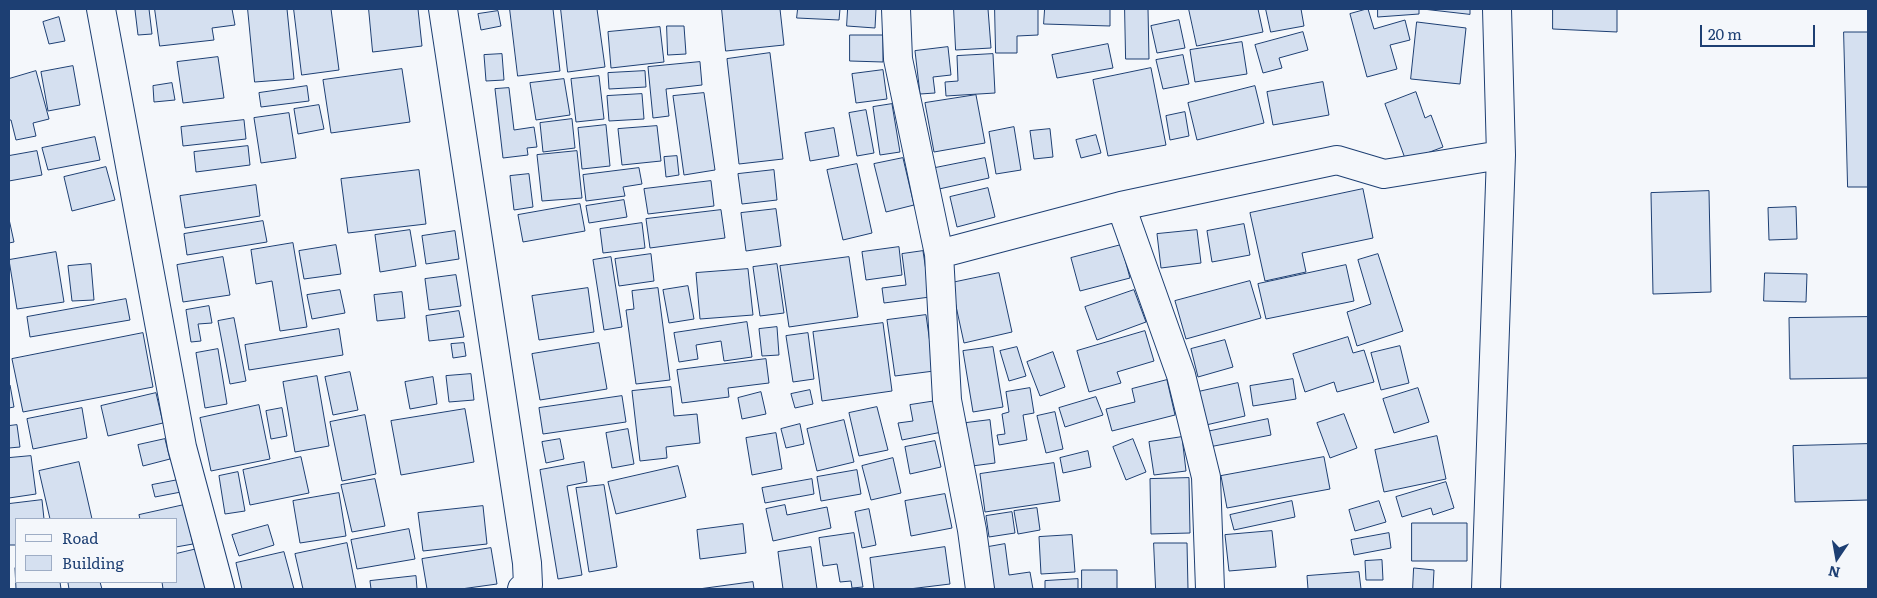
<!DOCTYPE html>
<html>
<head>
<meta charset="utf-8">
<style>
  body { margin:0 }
  #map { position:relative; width:1877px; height:598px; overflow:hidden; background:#f4f7fb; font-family:Literata,serif }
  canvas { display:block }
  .frame { position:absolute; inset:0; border:10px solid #1d3f73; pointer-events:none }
  .legend { position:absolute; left:15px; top:518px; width:162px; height:65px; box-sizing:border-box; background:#f4f7fb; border:1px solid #9eadc5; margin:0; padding:6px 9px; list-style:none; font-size:15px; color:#1d3f73 }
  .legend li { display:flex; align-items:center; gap:10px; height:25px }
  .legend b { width:25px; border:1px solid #9eadc5 }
  .north { position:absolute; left:1812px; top:533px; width:50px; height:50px; -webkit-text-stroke:4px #f4f7fb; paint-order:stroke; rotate:192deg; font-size:14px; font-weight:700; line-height:20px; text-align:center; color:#1d3f73 }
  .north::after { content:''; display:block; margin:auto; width:18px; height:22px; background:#1d3f73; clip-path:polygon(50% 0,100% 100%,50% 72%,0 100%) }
  .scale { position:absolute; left:1700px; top:25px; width:115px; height:22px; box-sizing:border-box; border:2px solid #1d3f73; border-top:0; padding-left:6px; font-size:15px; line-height:18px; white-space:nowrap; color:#1d3f73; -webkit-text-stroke:4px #f4f7fb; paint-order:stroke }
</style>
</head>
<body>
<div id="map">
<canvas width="1877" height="598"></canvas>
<div class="frame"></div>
<ul class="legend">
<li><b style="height:6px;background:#f4f7fb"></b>Road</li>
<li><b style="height:14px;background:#d5e0f0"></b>Building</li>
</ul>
<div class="north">N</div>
<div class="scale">20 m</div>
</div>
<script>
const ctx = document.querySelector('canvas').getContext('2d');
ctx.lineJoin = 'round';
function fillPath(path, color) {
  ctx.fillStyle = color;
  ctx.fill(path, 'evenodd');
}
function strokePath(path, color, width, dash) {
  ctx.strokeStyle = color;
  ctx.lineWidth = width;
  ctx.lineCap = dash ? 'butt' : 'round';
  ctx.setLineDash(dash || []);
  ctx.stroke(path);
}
const building = new Path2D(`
  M149,9l3,25 -14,1 -3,-25z
  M155,9h77l3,16 -23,3 2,12 -54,6z
  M248,9h39l7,70 -39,3z
  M294,9h37l8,61 -37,5z
  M369,9h49l4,37 -49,6z
  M510,9h43l7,62 -42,5z
  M561,9h36l8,58 -37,5z
  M722,9h58l4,36 -58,6z
  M798,9h42l-1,11 -42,-2z
  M848,9h28l-1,19 -28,-2z
  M954,9h34l3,39 -35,2z
  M995,9h43v26l-21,1v17h-21z
  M1045,9h65v17l-66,-2z
  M1125,9h23l1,50h-23z
  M1189,9h69l5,23 -66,14z
  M1266,9h35l3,17 -33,6z
  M1368,9l6,20 31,-9 5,20 -20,5 7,24 -30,8 -17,-63z
  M1378,9h41v5l-41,3z
  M1423,9h47v5z
  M1553,9h64v23l-64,-3z
  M498,11l3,15 -20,4 -3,-16z
  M59,17l6,24 -16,3 -6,-22z
  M1179,20l6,28 -28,5 -6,-27z
  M1417,22l49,6 -6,56 -49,-5z
  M667,26h17l2,28 -18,1z
  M660,27l4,35 -53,6 -3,-36z
  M1303,32l5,18 -29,8 3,10 -19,5 -8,-28z
  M1844,32h24v155h-20z
  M850,35h33v27l-33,-1z
  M1242,42l5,32 -52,8 -5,-32z
  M1108,44l5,24 -56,10 -5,-23z
  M948,47l3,28 -18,2 2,16 -15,1 -5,-43z
  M770,53l13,106 -44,5 -12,-105z
  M502,54l2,26 -18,1 -2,-26z
  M993,54l2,39 -49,3 -1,-14 13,-1 -1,-25z
  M1183,55l6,29 -26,5 -7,-29z
  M218,57l6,41 -41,5 -6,-41z
  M700,62l2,23 -36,4 3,27 -16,2 -5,-51z
  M73,66l7,39 -32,6 -7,-39z
  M1151,68l15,77 -58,11 -15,-76z
  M402,69l8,53 -79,11 -8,-53z
  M883,70l4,29 -31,4 -4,-29z
  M36,71l13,48 -16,4 3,13 -20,4 -5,-20h-2v-41z
  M645,71l1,16 -37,2 -1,-16z
  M599,76l5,43 -28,3 -5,-43z
  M564,79l6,36 -34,5 -6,-37z
  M1323,82l6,33 -56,10 -6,-33z
  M172,83l3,17 -21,2 -1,-16z
  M307,86l2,15 -48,6 -2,-14z
  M1255,86l9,37 -67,17 -9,-37z
  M509,88l5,42 20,-3 3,20 -10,1 1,7 -25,3 -8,-69z
  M1416,92l9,26 6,-3 12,32 -37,14 -21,-57z
  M704,93l11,77 -31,5 -11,-79z
  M642,94l2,25 -35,2 -2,-25z
  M976,95l9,48 -51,9 -9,-49z
  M892,104l8,48 -20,3 -7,-48z
  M319,105l5,24 -26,5 -4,-25z
  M866,110l8,43 -17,3 -8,-43z
  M1185,112l4,24 -19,4 -4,-24z
  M289,113l7,45 -35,5 -7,-45z
  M572,119l3,29 -32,4 -3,-29z
  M244,120l2,19 -63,7 -2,-19z
  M606,125l4,41 -28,3 -4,-41z
  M657,126l4,35 -39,4 -4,-36z
  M1014,127l7,43 -25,4 -7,-42z
  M834,128l5,28 -29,5 -5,-28z
  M1050,129l3,28 -19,2 -4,-28z
  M1096,135l5,18 -20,5 -5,-18z
  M95,137l5,23 -52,10 -6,-22z
  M248,146l2,19 -54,7 -2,-20z
  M37,151l5,24 -33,6v-25z
  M577,151l5,47 -40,3 -5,-46z
  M677,156l2,19 -13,2 -2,-20z
  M903,158l11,47 -28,7 -12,-48z
  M985,158l4,20 -50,11 -4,-21z
  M857,164l15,69 -29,7 -16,-70z
  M106,167l9,33 -43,11 -8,-34z
  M639,168l3,16 -19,3 2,9 -39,5 -3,-26z
  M419,170l7,54 -78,9 -7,-54z
  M774,170l3,30 -35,4 -4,-30z
  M529,174l4,33 -19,3 -4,-34z
  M711,181l3,25 -66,8 -4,-25z
  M256,185l4,31 -75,12 -5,-32z
  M988,188l7,29 -38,10 -7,-30z
  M1363,189l10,49 -71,15 4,19 -41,9 -15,-68z
  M1709,191l2,101 -58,2 -2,-101z
  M624,200l3,17 -38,6 -3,-17z
  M580,204l5,27 -62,11 -5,-27z
  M1796,207l1,32 -28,1 -1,-32z
  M776,209l5,37 -35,5 -5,-38z
  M721,210l4,28 -75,10 -4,-29z
  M9,219l5,23 -5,1z
  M263,221l4,21 -80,13 -3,-21z
  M642,223l3,25 -42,5 -3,-24z
  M1244,224l6,31 -38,7 -5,-31z
  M410,230l6,36 -36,6 -5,-37z
  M1197,230l4,33 -40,5 -4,-34z
  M455,231l4,28 -33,5 -4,-28z
  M293,243l14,84 -27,4 -8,-50 -16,3 -5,-34z
  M336,245l5,29 -37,5 -5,-28z
  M1121,245l9,33 -50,13 -9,-33z
  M899,247l3,28 -36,5 -4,-28z
  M923,251l7,46 -46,6 -2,-15 24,-3 -4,-31z
  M56,252l8,50 -47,7 -8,-49z
  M651,254l3,27 -35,5 -4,-27z
  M1378,254l25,77 -46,15 -10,-34 24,-8 -13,-44z
  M223,257l7,38 -47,7 -6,-37z
  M611,257l11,70 -18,3 -11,-70z
  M849,257l9,60 -69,10 -9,-61z
  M91,264l3,36 -22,1 -4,-35z
  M777,264l7,49 -24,3 -7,-49z
  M1346,265l8,36 -88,18 -8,-35z
  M748,269l5,46 -53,4 -4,-46z
  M999,273l13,59 -48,11 -13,-60z
  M1765,273l42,1 -1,28 -42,-1z
  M456,275l5,31 -32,4 -4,-31z
  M1250,281l11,37 -75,21 -11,-38z
  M688,286l6,33 -25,4 -6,-33z
  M588,288l6,44 -55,8 -7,-44z
  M658,288l12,92 -34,4 -10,-74 8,-1 -2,-18z
  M340,290l5,23 -33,6 -5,-24z
  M1134,290l12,32 -49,18 -12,-33z
  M402,292l3,26 -28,3 -3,-26z
  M126,299l4,21 -100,17 -3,-20z
  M209,306l3,17 -14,1 3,17 -10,1 -5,-32z
  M459,311l5,26 -35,4 -3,-25z
  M926,315l8,56 -39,5 -8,-56z
  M1868,317v61l-78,1 -1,-61z
  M234,318l12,63 -16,3 -12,-63z
  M747,322l5,35 -28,4 -3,-20 -25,4 2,14 -19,3 -5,-29z
  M883,323l9,68 -70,10 -9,-69z
  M777,327l2,28 -17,1 -3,-27z
  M339,329l4,26 -94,15 -4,-25z
  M1145,331l9,30 -37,11 4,11 -32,9 -12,-41z
  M143,333l10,54 -130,25 -11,-53z
  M808,333l6,46 -21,3 -7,-46z
  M1348,337l5,16 11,-3 10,32 -37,10 -3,-10 -29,10 -12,-38z
  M1225,340l8,27 -35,10 -7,-28z
  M464,343l2,13 -13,2 -2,-14z
  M599,343l8,46 -67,11 -8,-46z
  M1400,346l9,37 -28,7 -10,-37z
  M993,347l10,60 -30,5 -10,-61z
  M1017,347l9,29 -17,5 -9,-30z
  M218,349l9,55 -22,4 -9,-55z
  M1053,352l12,35 -25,9 -13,-34z
  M766,359l3,24 -41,5 1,9 -47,6 -5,-33z
  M350,372l8,38 -25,5 -8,-38z
  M471,374l3,26 -25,2 -3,-26z
  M317,376l12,70 -34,6 -12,-70z
  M433,377l4,27 -27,5 -5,-27z
  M1293,379l3,20 -43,7 -3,-20z
  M1167,380l8,35 -63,16 -6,-22 29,-7 -3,-13z
  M1238,383l7,33 -39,9 -8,-33z
  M9,385h1l4,22 -5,1z
  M671,387l3,29 23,-2 3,29 -34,4 1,11 -27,3 -8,-70z
  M1030,388l4,25 -11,2 4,25 -28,5 -2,-10 8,-1 -3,-20 7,-2 -3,-20z
  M1418,388l11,34 -35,11 -11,-34z
  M810,390l3,14 -18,4 -4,-14z
  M761,392l5,22 -24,5 -4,-21z
  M156,393l7,30 -55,13 -7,-30z
  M622,396l4,26 -83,12 -4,-26z
  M1096,397l7,18 -38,12 -6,-19z
  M936,401l6,31 -40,8 -4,-17 15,-2 -3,-16z
  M259,405l11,54 -59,12 -11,-53z
  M877,407l11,43 -29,6 -10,-43z
  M82,408l5,30 -54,11 -6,-30z
  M282,408l5,28 -16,3 -5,-28z
  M465,409l9,53 -73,13 -10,-54z
  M1055,412l8,37 -17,4 -9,-37z
  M1344,414l13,34 -27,10 -13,-35z
  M365,415l11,59 -34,7 -12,-59z
  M1268,419l3,16 -62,12 -3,-15z
  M844,420l10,42 -37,9 -10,-42z
  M990,420l5,43 -23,3 -6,-43z
  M800,424l4,20 -18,4 -5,-19z
  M17,425l3,22 -11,1v-22z
  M628,429l6,35 -22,4 -6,-35z
  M776,433l6,36 -30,6 -6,-37z
  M1437,436l9,43 -62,13 -9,-42z
  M1182,437l4,34 -32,4 -5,-33z
  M165,439l5,20 -27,7 -5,-21z
  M560,439l4,20 -18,4 -4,-21z
  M1133,439l13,33 -20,8 -13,-33z
  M935,441l6,26 -31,7 -5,-27z
  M1868,444v56l-73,2 -2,-56z
  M1088,451l3,16 -28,6 -3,-15z
  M31,456l5,38 -27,4v-40z
  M301,457l8,36 -59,12 -7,-35z
  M1324,457l6,32 -103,19 -6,-32z
  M893,458l8,35 -30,7 -9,-34z
  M79,462l13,57h-42l-11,-48z
  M584,462l3,20 -20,4 15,89 -24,4 -18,-109z
  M1054,463l6,38 -75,11 -5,-38z
  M678,466l8,31 -70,17 -8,-32z
  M857,470l4,24 -40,7 -4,-24z
  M238,472l7,39 -20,3 -6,-38z
  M1189,478l1,55 -39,1 -1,-55z
  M375,479l10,47 -33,6 -11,-47z
  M812,479l2,15 -49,9 -3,-15z
  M178,480l3,12 -26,5 -3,-12z
  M1446,482l8,26 -21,7 -2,-7 -29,9 -6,-20z
  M604,485l13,82 -28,5 -13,-84z
  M339,493l7,43 -46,7 -7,-42z
  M945,494l7,34 -41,8 -6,-35z
  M42,500l2,19h-28v26h-7v-41z
  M1292,501l3,16 -61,13 -4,-15z
  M1379,501l7,21 -31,9 -6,-21z
  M184,505l9,39 -17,3v-28h-36l-1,-4z
  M785,505l2,10 40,-8 4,21 -58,13 -7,-32z
  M483,506l4,38 -64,7 -5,-38z
  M1037,508l3,22 -22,4 -4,-23z
  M869,509l7,36 -14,3 -7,-36z
  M1012,512l3,21 -26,4 -3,-21z
  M1412,523h55v38h-55z
  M743,524l3,29 -46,6 -3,-29z
  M268,525l6,20 -35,11 -7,-21z
  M409,529l6,30 -58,10 -6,-29z
  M1272,531l4,36 -47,4 -4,-36z
  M854,533l9,54 -11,1 -1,-7 -11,1 -3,-18 -14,2 -4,-28z
  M1389,533l2,15 -37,7 -3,-15z
  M1072,535l3,37 -34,2 -2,-37z
  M347,543l9,46h-53l-8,-35z
  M1154,543h33l1,46h-32z
  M1005,544l4,31 21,-3 3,17h-39l-6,-42z
  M811,547l6,42h-34l-5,-37z
  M945,547l5,37 -41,5h-35l-4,-31z
  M491,548l6,36 -36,5h-34l-5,-30z
  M197,549l9,40h-43l-1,-7h14v-28z
  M284,552l10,37h-52l-6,-26z
  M1382,560l1,20h-17l-1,-19z
  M16,567v15h44l1,7h-45l-1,-21z
  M1414,568l20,2 -1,19h-20z
  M1082,570h35v19h-35z
  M1359,572l2,17h-53l-1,-13z
  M416,576l1,13h-46l-1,-8z
  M1078,579v10h-33v-8z
  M79,582h21l2,7h-33l-1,-6z
  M753,582l1,7h-55z`);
fillPath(building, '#d5e0f0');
strokePath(building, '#1d3f73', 1);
const minor = new Path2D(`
  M101,9l81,438 38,142
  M443,9l84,554 1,22 -6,4
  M896,9l2,50 41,195 8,146 25,130 8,59
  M1121,206l60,169 25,102 4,112
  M939,254l182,-48 216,-46 47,14 117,-19
  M1486,589l15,-434 -4,-146`);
strokePath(minor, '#1d3f73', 30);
strokePath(minor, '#f4f7fb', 28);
</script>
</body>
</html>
